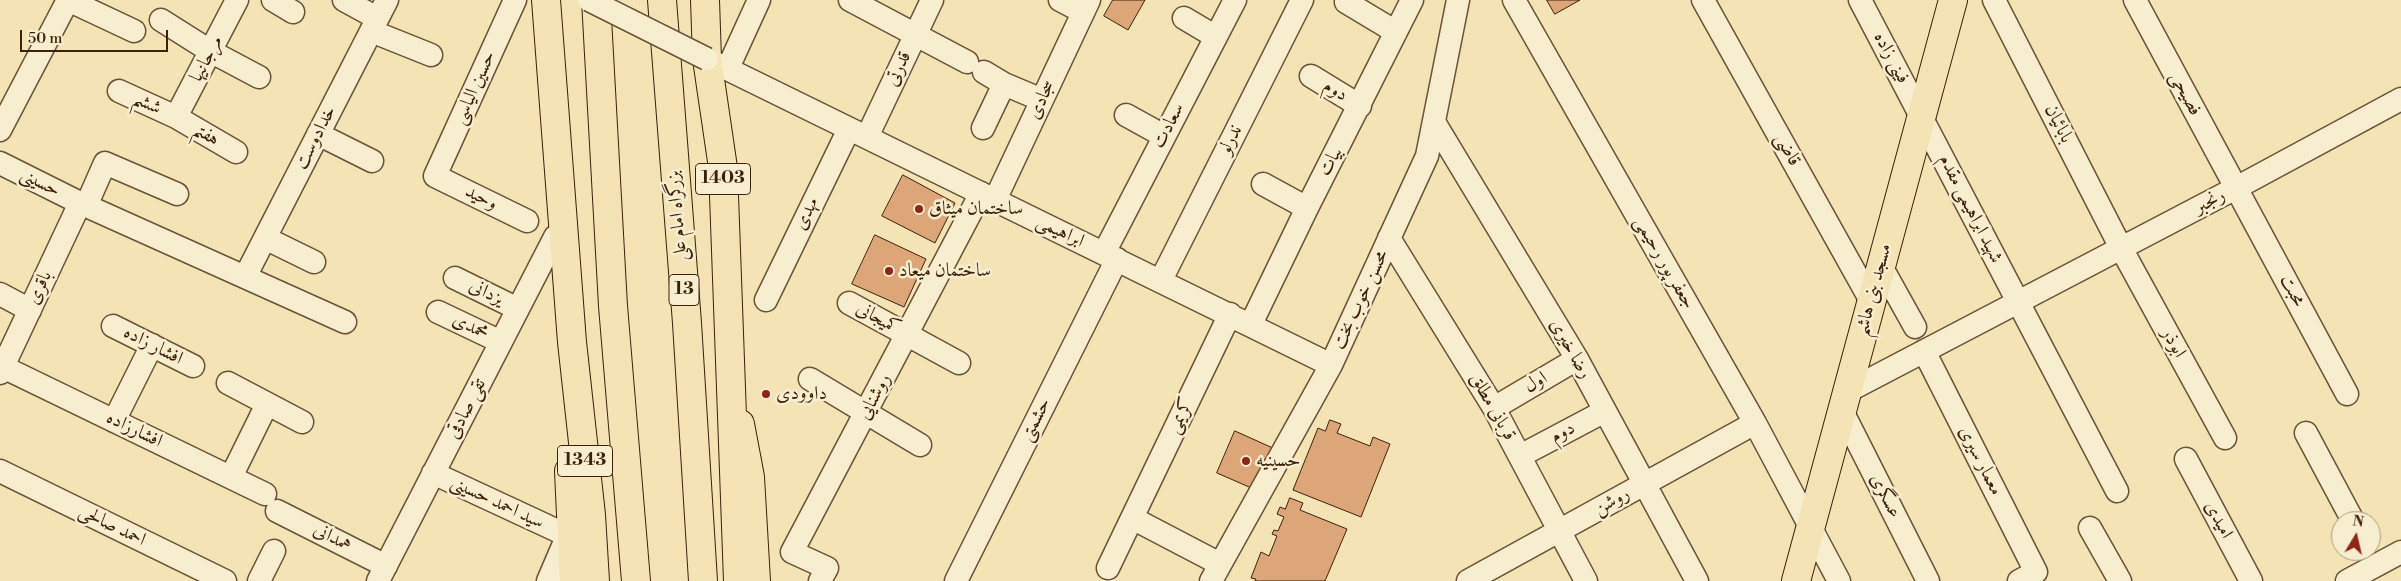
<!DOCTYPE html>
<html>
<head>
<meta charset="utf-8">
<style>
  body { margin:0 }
  #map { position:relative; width:2401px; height:581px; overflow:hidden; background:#f3e3b5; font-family:"Libre Bodoni",serif }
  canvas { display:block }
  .north { position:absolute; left:2331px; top:511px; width:50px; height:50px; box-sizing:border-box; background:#f7edcf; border:1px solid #ac9b81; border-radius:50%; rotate:9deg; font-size:14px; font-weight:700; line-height:20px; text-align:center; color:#3b210c }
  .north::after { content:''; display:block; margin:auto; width:18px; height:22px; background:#8f2418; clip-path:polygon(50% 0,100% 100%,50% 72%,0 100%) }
  .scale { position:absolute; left:20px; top:30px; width:148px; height:22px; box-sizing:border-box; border:2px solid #3b210c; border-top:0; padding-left:6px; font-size:15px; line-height:18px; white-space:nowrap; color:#3b210c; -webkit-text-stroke:4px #f7edcf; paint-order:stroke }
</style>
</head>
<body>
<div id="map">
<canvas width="2401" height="581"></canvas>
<div class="north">N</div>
<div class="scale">50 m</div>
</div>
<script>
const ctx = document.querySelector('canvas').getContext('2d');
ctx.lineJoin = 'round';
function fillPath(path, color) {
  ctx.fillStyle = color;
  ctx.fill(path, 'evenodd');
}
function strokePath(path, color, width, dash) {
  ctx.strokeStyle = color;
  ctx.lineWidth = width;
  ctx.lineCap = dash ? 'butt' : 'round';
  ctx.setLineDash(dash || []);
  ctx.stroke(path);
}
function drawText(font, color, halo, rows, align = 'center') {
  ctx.font = font + ' "Libre Bodoni",Amiri,serif';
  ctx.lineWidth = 5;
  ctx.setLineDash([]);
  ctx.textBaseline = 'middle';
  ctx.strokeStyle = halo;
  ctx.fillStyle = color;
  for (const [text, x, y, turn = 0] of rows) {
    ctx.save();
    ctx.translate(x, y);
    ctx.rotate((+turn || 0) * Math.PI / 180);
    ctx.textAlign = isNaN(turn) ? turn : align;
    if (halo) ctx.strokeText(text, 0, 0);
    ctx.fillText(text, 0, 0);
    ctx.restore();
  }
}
const building = new Path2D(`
  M1113,0h32l-17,30 -24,-14z
  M1547,0h33l-25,14z
  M903,175l52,28 -20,40 -53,-27z
  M875,235l51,24 -22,48 -52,-23z
  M1330,420l11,4 -4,9 33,13 3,-9 17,7 -29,73 -68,-27 25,-62 7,3z
  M1235,431l40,18 -19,41 -39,-17z
  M1290,498l13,5 -3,7 47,19 -22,52h-70l1,-2 -5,-1 10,-26 8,4 8,-20 -5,-2 2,-4 4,1 6,-14 -7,-3 3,-7 5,2z`);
fillPath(building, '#dca678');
strokePath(building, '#3b210c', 1);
const minor = new Path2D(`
  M68,0l66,31
  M273,0l20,12
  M344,0l33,18
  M515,0l-80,176 92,45
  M850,0l117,62
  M1060,0l23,12
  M1514,0l241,423 84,158
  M1703,0l168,301
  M1860,0l257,491
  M1994,0l127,248 104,190
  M2135,0l212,394
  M1346,2l50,30
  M1184,18l32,19
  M161,20l49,31 49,26
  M371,31l60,24
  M707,59l624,306
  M728,68l31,-68
  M984,72l20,12 38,16
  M1311,76l49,30
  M119,91l57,26 60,35
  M1126,115l38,21
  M176,117l61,-117
  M1434,122l143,237 120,222
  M983,128l21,-44
  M0,130l68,-130
  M318,134l54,27
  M867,137l65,-137
  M0,163l80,40 265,119
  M1263,184l44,24
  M995,200l94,-200
  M86,206l19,-43 72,31
  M265,238l49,24
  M1389,238l105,170 92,173
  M1104,253l131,-253
  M1881,266l34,61
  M245,277l142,-277
  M455,278l63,31
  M1161,280l141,-280
  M0,294l30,16
  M766,300l83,-171
  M849,303l110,60
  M438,312l63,30
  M1251,324l56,-116 105,-208
  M113,326l80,40
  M1924,351l112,221 -17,9
  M3,367l262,127
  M0,373l80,-170
  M810,379l110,66
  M228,383l74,39
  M1848,391l388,-203 165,-89
  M1494,408l83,-49
  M1842,411l86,170
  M114,421l38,-76
  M2306,433l47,88
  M1520,456l85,-45
  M2186,459l65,122
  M0,471l225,110
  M433,473l127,59
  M231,477l36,-73
  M277,511l109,55
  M1132,518l88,46
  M2090,528l30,53
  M1108,568l122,-254
  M259,581l15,-30
  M378,581l177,-344
  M548,581l15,-35
  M820,581l7,-13 -35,-16 189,-359
  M956,581l161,-322
  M1211,581l120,-216 96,-209 31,-156
  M1468,581l287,-158
  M2347,581l54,-29`);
const major = new Path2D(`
  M740,424l10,53 6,104
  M1796,581l157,-581`);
const highway = new Path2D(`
  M546,0l26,342 19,173 4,66
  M596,0l17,306 23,275
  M662,0l25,323 16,258
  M705,0l2,59 16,109 15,413
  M569,471l5,110`);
strokePath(minor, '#695236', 25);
strokePath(major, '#3b210c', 30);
strokePath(highway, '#3b210c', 30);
strokePath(minor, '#f7edcf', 22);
strokePath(major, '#f3e3b5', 28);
strokePath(highway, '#f3e3b5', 28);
const minorBridge = new Path2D(`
  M589,0l118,59`);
strokePath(minorBridge, '#695236', 25, []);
strokePath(minorBridge, '#f7edcf', 22);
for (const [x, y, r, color] of [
  [919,209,5,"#8f2418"],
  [889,271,5,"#8f2418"],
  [766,394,5,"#8f2418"],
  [1246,461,5,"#8f2418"]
]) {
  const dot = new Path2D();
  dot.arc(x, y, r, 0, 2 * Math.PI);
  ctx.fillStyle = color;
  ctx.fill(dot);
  strokePath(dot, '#f7edcf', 2);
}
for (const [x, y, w] of [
  [723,179,55],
  [684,290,30],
  [585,461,55]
]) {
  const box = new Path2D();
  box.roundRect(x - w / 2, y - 15.5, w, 31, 4);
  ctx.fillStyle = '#f7edcf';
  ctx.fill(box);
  strokePath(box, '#3b210c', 1);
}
drawText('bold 18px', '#3b210c', null, [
  ["1403",723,179],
  ["13",684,290],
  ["1343",585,461]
]);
drawText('19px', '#3b210c', '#f7edcf', [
  ["فینی زاده",1891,58,62],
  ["مرجانیها",207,59,-62],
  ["قدرتی",899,69,-65],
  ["حسین الیاسی",475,88,-66],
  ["دوم",1335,91,31],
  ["فصیحی",2185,94,62],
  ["سجادی",1042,100,-65],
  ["ششم",147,104,25],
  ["بابائیان",2058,124,63],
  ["سعادت",1169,126,-63],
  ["هفتم",206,135,30],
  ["خدادوست",316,138,-63],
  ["ندرلو",1231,140,-63],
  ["قاضی",1787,150,61],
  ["بیات",1331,162,-62],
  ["حسینی",40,183,27],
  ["وحید",481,198,26],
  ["رنجبر",2210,202,-28],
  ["شهید ابراهیمی مقدم",1970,209,63],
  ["مهدی",807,214,-64],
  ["بزرگراه امام علی",678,216,-95],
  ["ابراهیمی",1060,232,26],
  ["جعفر پور رحیمی",1664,263,60],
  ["باقری",40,288,-65],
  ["مسجد بنی هاشم",1874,290,-75],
  ["محبت",2292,291,62],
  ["یزدانی",486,293,27],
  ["محسن خوب بخت",1361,300,-65],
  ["کمیجانی",878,319,29],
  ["محمدی",470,327,25],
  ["ابوذر",2173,343,61],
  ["افشار زاده",153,346,27],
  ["رضا خیری",1570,349,60],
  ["اول",1536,383,-31],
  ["روشنایی",875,397,-62],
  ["قربانی مطلق",1492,407,60],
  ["تقی صادقی",467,409,-63],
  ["کریمی",1181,416,-64],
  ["حشمتی",1036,420,-63],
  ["افشارزاده",134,430,26],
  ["دوم",1563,433,-28],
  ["معمار سیری",1980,461,63],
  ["عسگری",1885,496,63],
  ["روشن",1612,502,-29],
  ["سید احمد حسینی",497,503,25],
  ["امیدی",2218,520,62],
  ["احمد صالحی",112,526,26],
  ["همدانی",332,538,27]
]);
drawText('19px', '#3b210c', '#f7edcf', [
  ["ساختمان میثاق",929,209],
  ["ساختمان میعاد",899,271],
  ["داوودی",776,394],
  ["حسینیه",1256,461]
], 'left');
</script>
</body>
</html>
